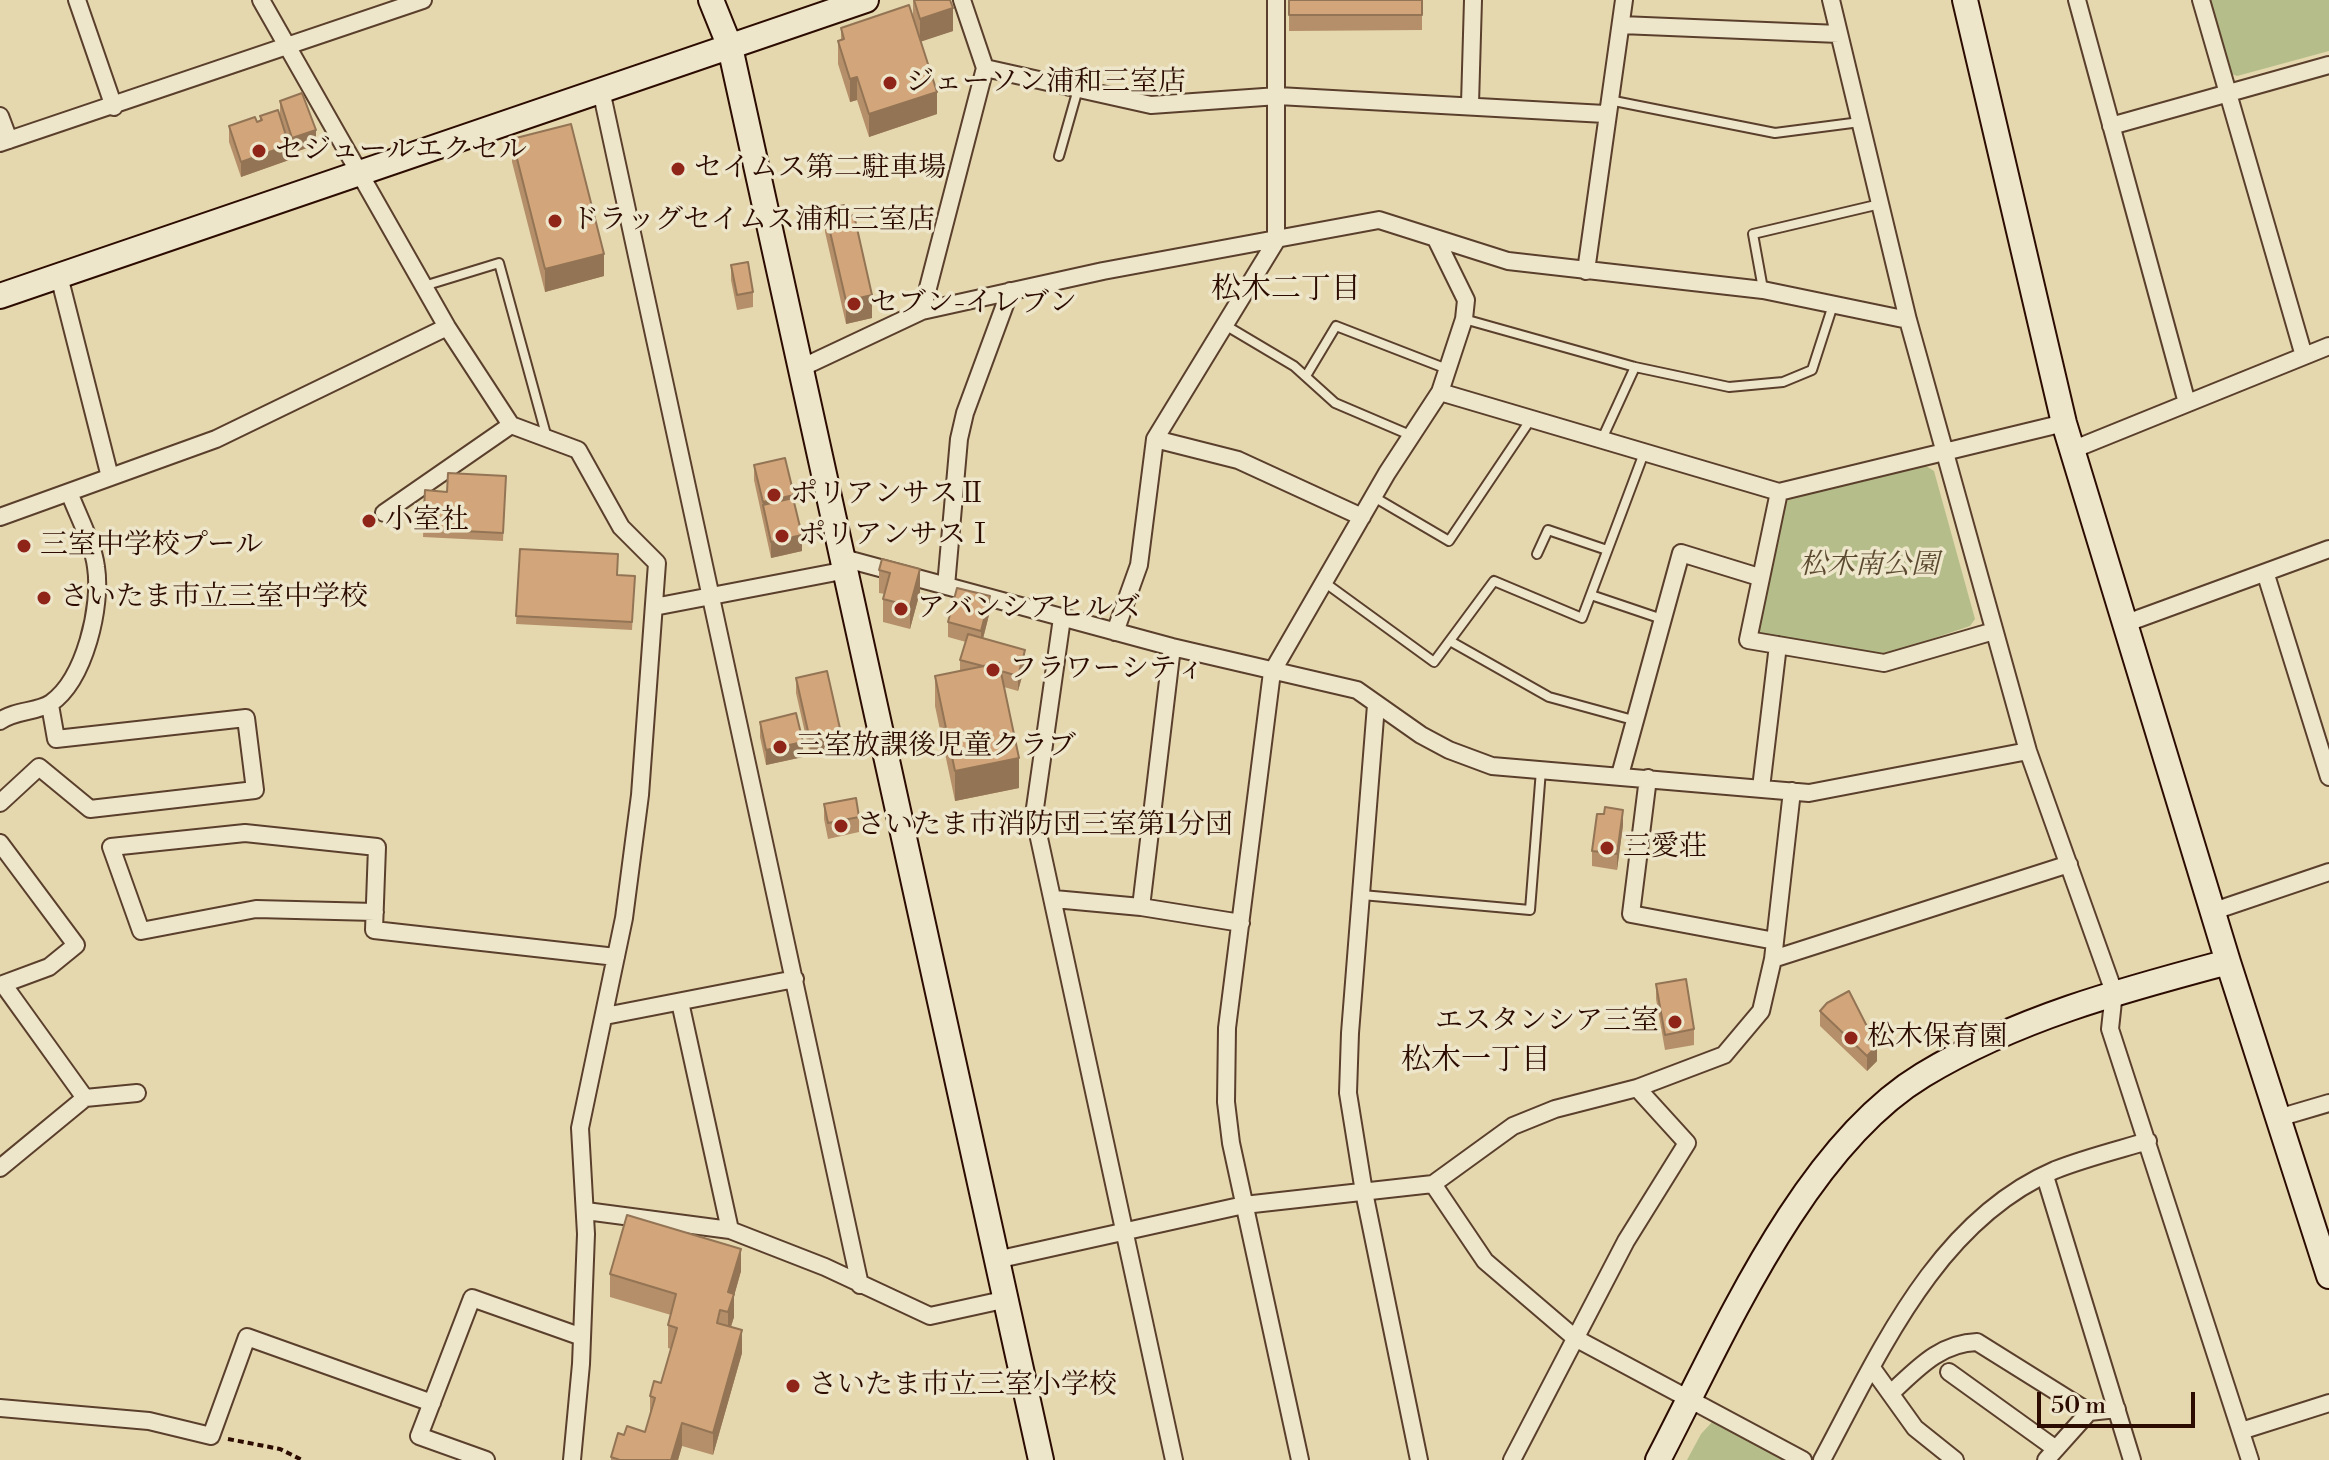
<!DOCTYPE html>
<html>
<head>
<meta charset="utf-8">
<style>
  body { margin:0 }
  #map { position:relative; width:2329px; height:1460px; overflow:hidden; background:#e5d8af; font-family:"Libre Bodoni",serif }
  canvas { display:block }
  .scale { position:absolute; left:2037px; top:1392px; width:158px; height:36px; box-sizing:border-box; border:4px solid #2c0c00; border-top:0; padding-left:10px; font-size:24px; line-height:28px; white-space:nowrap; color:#2c0c00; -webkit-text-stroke:6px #eee6cb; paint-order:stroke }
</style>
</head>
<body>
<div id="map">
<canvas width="2329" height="1460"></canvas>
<div class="scale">50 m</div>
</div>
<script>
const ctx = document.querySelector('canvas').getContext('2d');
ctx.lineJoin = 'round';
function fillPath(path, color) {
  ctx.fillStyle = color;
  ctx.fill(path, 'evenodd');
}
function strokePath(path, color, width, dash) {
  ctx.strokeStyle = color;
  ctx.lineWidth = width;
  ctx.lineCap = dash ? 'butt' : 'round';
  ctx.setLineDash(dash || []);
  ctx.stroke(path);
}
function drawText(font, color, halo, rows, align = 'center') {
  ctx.font = font + ' "Libre Bodoni","Noto Serif JP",serif';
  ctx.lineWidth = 7;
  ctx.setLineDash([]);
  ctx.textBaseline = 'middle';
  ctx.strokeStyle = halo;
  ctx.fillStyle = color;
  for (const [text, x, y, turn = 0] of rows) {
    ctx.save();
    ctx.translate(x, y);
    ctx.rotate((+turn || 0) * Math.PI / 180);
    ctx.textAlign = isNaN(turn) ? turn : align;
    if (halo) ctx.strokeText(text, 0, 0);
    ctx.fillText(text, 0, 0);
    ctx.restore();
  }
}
fillPath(new Path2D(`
  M2208,0h121v51l-92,25 -11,-4z
  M1923,464l11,7 41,148 -5,7 -92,31 -113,-21 -10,-9 27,-124 6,-6z
  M1713,1421l73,39h-99l14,-26z`), '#b5be8a');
const lane = new Path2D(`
  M1609,100l166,33 85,-11
  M1059,156l19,-67
  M424,286l75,-23 48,175
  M1763,289l-10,-55 127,-30
  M1464,319l171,48 94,20 54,-5 29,-12 21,-65
  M1225,325l69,41 41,37 75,32
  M1306,376l30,-50 111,43
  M1602,439l33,-72
  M1374,497l75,44 82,-122
  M1537,554l11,-24 59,20
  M1324,582l110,80 60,-81 88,37 62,-165
  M1591,595l71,24
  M1450,641l99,56 84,23
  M1362,895l168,15 11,-140`);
const street = new Path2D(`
  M77,0l37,107
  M261,0l186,327 64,98 67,25 43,77 36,36 -17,232 -16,123 -44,210 6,106 -5,130 -9,96
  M1831,0l77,320 120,431 86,241 -4,37 140,431
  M2077,0l110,403
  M2201,0l103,356
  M1621,25l218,9
  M985,68l166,37 127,-9 327,18
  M601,90l259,1195
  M1470,104l3,-104
  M0,116l9,24
  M2111,126l218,-61
  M0,143l423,-143
  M1586,271l38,-271
  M59,276l51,201
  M922,311l63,-243 -23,-68
  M803,367l119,-56 181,-40 276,-51 129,41 255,29 145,30
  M1440,392l339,100 285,-69
  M1155,439l83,21 124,57
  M2072,450l257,-104
  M1779,492l-31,148 136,23 110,-32
  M384,513l127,-88
  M0,517l216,-78 231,-112
  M843,558l329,89 185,43 64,45 28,15 43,16 317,27 219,-42
  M2266,575l63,202
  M946,586l13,-147 6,-26 45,-122
  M654,607l193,-37
  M1062,618l-28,197 140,645
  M2124,624l205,-75
  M1115,632l24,-67 16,-126 121,-198v-241
  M1376,705l-26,328 -2,60 16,99 55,268
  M0,721c15,-11 38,-9 51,-18 34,-24 51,-97 45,-136 -3,-24 -18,-51 -27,-75
  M1620,775l61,-222 78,24
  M1648,778l-17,136 144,27
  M1761,788l17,-143
  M0,803l39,-36 51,42 165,-19 -9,-72 -190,21 -6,-34
  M0,843l76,102 -27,22 -46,17 82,114
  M1054,899l87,8 100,16
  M1141,907l31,-260
  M2214,911l115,-39
  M375,912l-119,-3 -115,22 -30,-84 134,-14 132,14 -3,83 242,27
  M1773,959l296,-95
  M680,1002l50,228
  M605,1016l190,-37
  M2278,1118l51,-15
  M0,1168l85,-70 52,-5
  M2045,1176l87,284
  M1433,1184l52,77 90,77 228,122
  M586,1211l144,19 95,37 105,49 73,-16
  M996,1260l248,-55 189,-21 80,-58 42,-17 82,-21 87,-33 37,-44 12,-52 19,-168
  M1872,1368l43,60 40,32
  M1949,1372l107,77
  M1891,1393c26,-24 49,-50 86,-51l112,70
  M0,1408l149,13 62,15 36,-99 185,66
  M2241,1431l88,-28
  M486,1460l-67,-24 53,-138 110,39
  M1300,1460l-69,-317 -5,-41 1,-74 45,-356 115,-199 53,-81 24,-73 2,-19 -30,-61
  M1512,1460l114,-219 61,-98 -50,-55
  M1822,1460c57,-106 114,-239 233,-290 30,-12 63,-20 93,-29
  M2046,1460l43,-48 28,-3`);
const secondary = new Path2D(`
  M711,0l19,47 311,1413
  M1965,0l99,423 164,539 101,314
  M0,296l866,-296
  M1658,1460c64,-122 144,-312 265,-385 94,-57 200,-85 305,-113`);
strokePath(lane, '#5a3f2c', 12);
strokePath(street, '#5a3f2c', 20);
strokePath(secondary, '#2c0c00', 28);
strokePath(new Path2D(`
  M228,1439l52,10 22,11`), '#2c0c00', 4, [6, 4]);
strokePath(lane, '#eee6cb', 8);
strokePath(street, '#eee6cb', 16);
strokePath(secondary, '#eee6cb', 24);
fillPath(new Path2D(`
  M913,0l40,31 -32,10 16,73 -68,23 -12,-37 -7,2 -12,-38v-23l3,-1v-12l72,-10z
  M1289,0h133v30l-133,1z
  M280,101l36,44 -24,8 -3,-8v15l-48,17 -12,-35v-16l31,-5v-5h20z
  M512,139l92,137 -59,16 -33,-130z
  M825,210l47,108 -26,6 -21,-92z
  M731,265l22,27v15l-16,3 -6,-30z
  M754,465l40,34 8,52 -31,7 -17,-78z
  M506,476l-3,65 -80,-4 2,-47 22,2z
  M520,549l98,26 17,1 -3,54 -116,-6z
  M882,559l38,33 -10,37 -27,-7v-23l2,-5 -6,-1v-23z
  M990,611l-7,28 42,27 -7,25 -14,-4 15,101 -64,13 -20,-95v-30l25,-5v-11l6,-18 -18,-5v-15z
  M796,678l45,70 -31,7 -14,-62z
  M760,722l43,35 -37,8 -6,-28z
  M824,804l35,13v15l-31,7 -4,-20z
  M1623,825l-6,45 -25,-4v-15z
  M1656,984l38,45v16l-29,5 -9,-51z
  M1820,1011l57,50 -10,10 -47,-45z
  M741,1271l-7,25v21l-3,10 11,26 -29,102 -31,-9 -4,14h-67v-3l13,-22 21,-3 5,-15v-21l11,-13 10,-34 -3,-1v-23l3,-10 -61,-18v-23z`), '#b58f69');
fillPath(new Path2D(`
  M953,8v23l-33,11v-23z
  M857,77v23l-7,2v-23z
  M937,92v22l-68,23v-23z
  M316,130v15l-24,8v-15z
  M289,145v15l-48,17v-15z
  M604,254v22l-59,16v-23z
  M872,295v23l-26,6v-23z
  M794,495v15l-31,-4v-4z
  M802,535v16l-31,7v-16z
  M920,569v23l-10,37v-23z
  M990,596v15l-9,35v-15z
  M1025,650v16l-7,25v-15z
  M841,733v15l-31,7v-15z
  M803,742v15l-37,8v-15z
  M1019,758v30l-64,13v-30z
  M1623,810v15l-6,45v-16z
  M1877,1046v15l-10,10v-15z
  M741,1249v22l-7,25v21l-6,18v-43z
  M742,1330v23l-29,102v-22z
  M682,1423v23l-4,14h-7z`), '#937455');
const building = new Path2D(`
  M914,0h36l3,8 -33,11z
  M1289,0h133v15h-133z
  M909,5l28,87 -68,22 -12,-37 -7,2 -12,-38 6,-2 -3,-11z
  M302,93l14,37 -24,8 -12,-37z
  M278,110l11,35 -48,17 -12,-36 26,-9 2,5 5,-2 -2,-4z
  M571,124l33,130 -59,15 -33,-130z
  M844,205l3,12 7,-2 18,80 -26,6 -21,-91z
  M748,262l5,30 -16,3 -6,-30z
  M785,458l9,37 -31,7 -9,-37z
  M448,473l58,3 -3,57 -80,-4 2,-39 22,2z
  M793,498l9,37 -31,7 -8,-37z
  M520,549l98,5 -1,21 18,1 -3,46 -116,-6z
  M882,559l38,10 -10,37 -27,-7 7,-26 -11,-3z
  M957,588l33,8 -9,35 -33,-9z
  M968,634l57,16 -7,26 -17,-5 -2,-8 -16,3 -23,-6z
  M999,663l20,95 -64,13 -20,-95z
  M827,671l14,62 -31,7 -14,-62z
  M796,713l7,29 -37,8 -6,-28z
  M856,798l3,19 -31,6 -4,-19z
  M1605,807l18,3 -6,44 -25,-3 5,-37h7z
  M1686,979l8,50 -29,6 -9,-51z
  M1849,991l28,55 -10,10 -47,-45 7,-8z
  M627,1215l114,34 -13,43 6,2 -6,18 -8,-2 -3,13 25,7 -29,103 -31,-10 -11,37h-51l-9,-3 7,-24 6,2 3,-9 18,6 10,-34 -5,-2 4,-15 7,2 16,-55 -9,-3 8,-31 -66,-20z`);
fillPath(building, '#d2a67a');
strokePath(building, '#937455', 2);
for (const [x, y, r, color] of [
  [890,83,8,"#8f2418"],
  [259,151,8,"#8f2418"],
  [678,169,8,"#8f2418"],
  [555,221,8,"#8f2418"],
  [854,304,8,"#8f2418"],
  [774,495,8,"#8f2418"],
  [369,521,8,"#8f2418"],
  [782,536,8,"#8f2418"],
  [24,546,8,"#8f2418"],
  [44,598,8,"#8f2418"],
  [901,609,8,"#8f2418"],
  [993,670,8,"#8f2418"],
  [780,747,8,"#8f2418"],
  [841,826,8,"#8f2418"],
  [1607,848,8,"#8f2418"],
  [1675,1022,8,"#8f2418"],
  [1851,1038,8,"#8f2418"],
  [793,1386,8,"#8f2418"]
]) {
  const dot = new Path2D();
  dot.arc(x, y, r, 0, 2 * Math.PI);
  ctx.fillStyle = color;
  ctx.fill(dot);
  strokePath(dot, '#eee6cb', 3);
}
drawText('28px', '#2c0c00', '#eee6cb', [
  ["ジェーソン浦和三室店",906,83],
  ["セジュールエクセル",275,151],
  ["セイムス第二駐車場",694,169],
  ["ドラッグセイムス浦和三室店",571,221],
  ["セブン-イレブン",870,304],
  ["ポリアンサスⅡ",790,495],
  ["小室社",385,521],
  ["ポリアンサスⅠ",798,536],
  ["三室中学校プール",40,546],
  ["さいたま市立三室中学校",60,598],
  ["アバンシアヒルズ",917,609],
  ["フラワーシティ",1009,670],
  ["三室放課後児童クラブ",796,747],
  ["さいたま市消防団三室第1分団",857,826],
  ["三愛荘",1623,848],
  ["エスタンシア三室",1659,1022,"right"],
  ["松木保育園",1867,1038],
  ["さいたま市立三室小学校",809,1386]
], 'left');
drawText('italic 28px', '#5c4a30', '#eee6cb', [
  ["松木南公園",1869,566]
]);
drawText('30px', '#2c0c00', '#eee6cb', [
  ["松木二丁目",1286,291],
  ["松木一丁目",1476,1062]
]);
</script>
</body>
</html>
